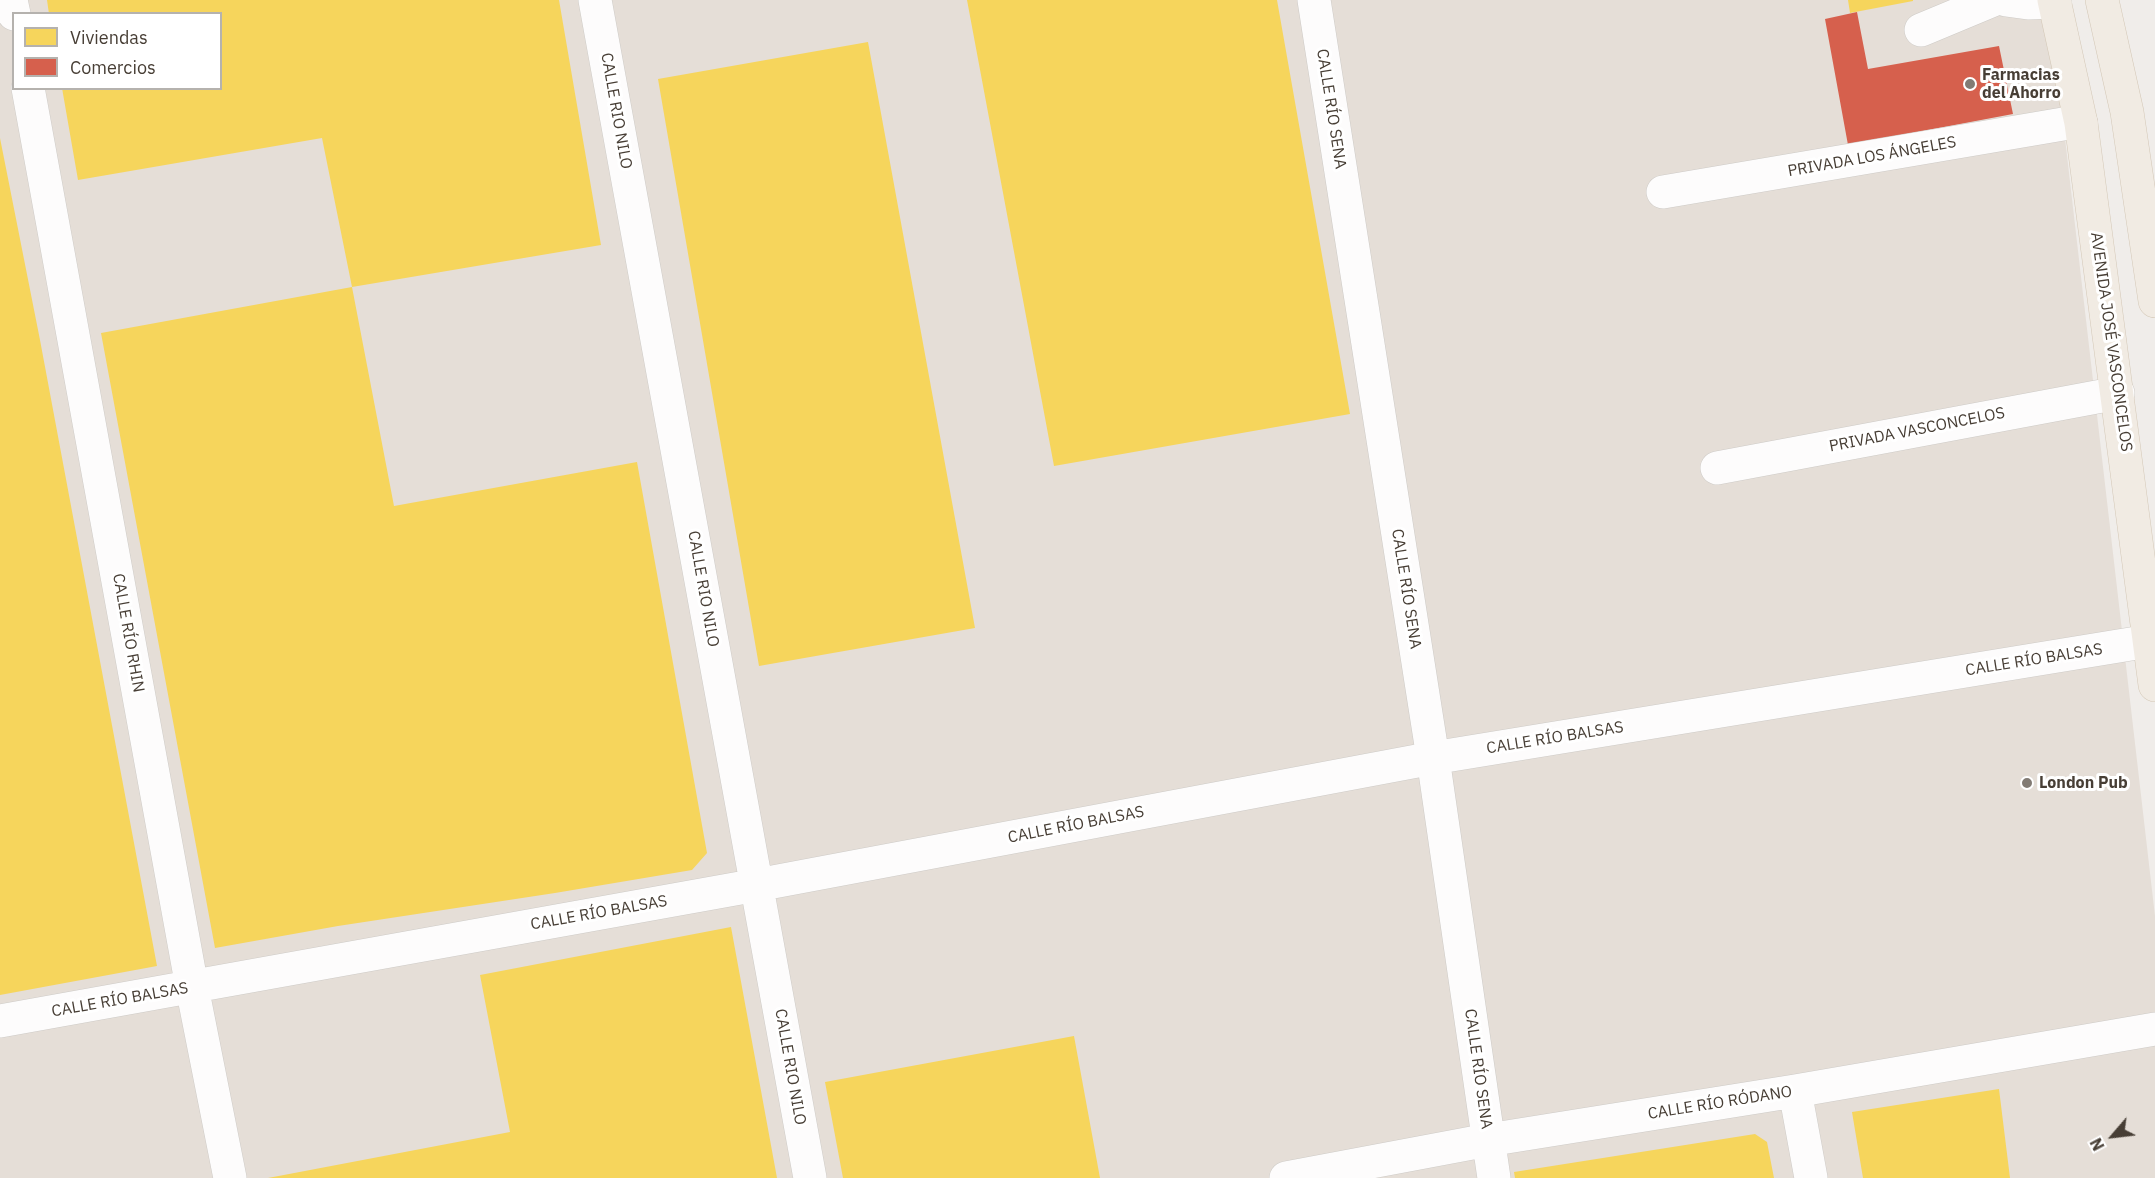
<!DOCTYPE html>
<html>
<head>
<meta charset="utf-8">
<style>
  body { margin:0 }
  #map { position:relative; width:2155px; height:1178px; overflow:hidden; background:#f0edea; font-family:"IBM Plex Sans",sans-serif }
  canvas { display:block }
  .legend { position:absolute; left:12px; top:12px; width:210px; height:78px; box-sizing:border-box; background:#fff; border:2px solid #b5b2ae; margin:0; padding:8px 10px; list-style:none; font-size:18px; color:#473e35 }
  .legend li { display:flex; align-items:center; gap:12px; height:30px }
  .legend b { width:30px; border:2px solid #b5b2ae }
  .north { position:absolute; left:2083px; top:1106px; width:60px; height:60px; -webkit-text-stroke:4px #fff; paint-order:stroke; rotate:242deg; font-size:16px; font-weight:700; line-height:24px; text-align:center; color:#473e35 }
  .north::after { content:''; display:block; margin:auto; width:21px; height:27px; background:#473e35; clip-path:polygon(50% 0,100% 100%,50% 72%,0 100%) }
</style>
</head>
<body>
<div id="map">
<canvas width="2155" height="1178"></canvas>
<ul class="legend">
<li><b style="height:16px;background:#f6d55c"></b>Viviendas</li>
<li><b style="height:16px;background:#d6604d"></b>Comercios</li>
</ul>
<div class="north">N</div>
</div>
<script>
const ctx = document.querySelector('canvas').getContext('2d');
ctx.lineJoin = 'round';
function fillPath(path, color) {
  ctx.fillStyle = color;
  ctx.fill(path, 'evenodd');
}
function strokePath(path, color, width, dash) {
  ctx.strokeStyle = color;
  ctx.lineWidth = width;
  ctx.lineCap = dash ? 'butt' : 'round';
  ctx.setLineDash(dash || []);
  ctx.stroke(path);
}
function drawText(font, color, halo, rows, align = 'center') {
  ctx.font = font + ' "IBM Plex Sans",sans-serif';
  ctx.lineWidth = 6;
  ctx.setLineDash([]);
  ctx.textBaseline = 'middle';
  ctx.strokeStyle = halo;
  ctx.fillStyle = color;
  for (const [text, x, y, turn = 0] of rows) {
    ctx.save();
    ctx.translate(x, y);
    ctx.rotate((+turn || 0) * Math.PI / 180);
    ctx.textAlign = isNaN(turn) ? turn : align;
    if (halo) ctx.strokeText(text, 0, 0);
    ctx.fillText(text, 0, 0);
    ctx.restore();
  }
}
fillPath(new Path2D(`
  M0,0h2052l6,78 97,838v262h-2155zM14,14h206v74h-206z`), '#e5ded7');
fillPath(new Path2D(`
  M47,0h512l42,245 -249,42 -30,-149 -244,42 -16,-92h158v-74h-171z
  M967,0h310l73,414 -296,52z
  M1848,0h65v1l-63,12z
  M868,42l107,586 -216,38 -101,-587z
  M0,138l40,202 117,626 -157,29z
  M352,287l42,219 243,-44 70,391 -15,17 -137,23 -217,33 -123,22 -114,-615z
  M731,927l46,251h-509l242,-46 -30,-157z
  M1074,1036l26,142h-257l-18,-96z
  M1999,1089l11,89h-147l-11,-66z
  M1755,1134l12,8 7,36h-259l-1,-6z`), '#f6d55c');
fillPath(new Path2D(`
  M1857,12l11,57 131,-23 14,68 -165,31 -23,-126z`), '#d6604d');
const minor = new Path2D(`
  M11,0l3,14
  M595,0l215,1178
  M1314,0l119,758 61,420
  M2006,0l22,3 27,-1
  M1921,30l72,-30
  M28,88l164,899 38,191
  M1663,192l406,-69h12
  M1717,468l401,-75
  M0,1021l757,-136 676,-127 722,-118
  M1795,1091l16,87
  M1286,1178l202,-38 307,-49 360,-62`);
const major = new Path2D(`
  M2054,0l27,123 74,562
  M2102,0l25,112 28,189`);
strokePath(minor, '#cecbc7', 34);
strokePath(major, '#d3c7b6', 34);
strokePath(minor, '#fdfcfc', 33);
strokePath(major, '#f1ebe3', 33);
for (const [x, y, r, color] of [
  [1970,84,6,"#827b74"],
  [2027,783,6,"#827b74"]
]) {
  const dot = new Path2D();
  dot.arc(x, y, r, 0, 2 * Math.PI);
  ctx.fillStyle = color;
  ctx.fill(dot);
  strokePath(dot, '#fff', 2);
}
drawText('bold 16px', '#473e35', '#fff', [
  ["Farmacias",1982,75],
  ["del Ahorro",1982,93],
  ["London Pub",2039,783]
], 'left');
drawText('16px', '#473e35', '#fff', [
  ["CALLE RÍO SENA",1331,109,81],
  ["CALLE RIO NILO",616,111,80],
  ["PRIVADA LOS ÁNGELES",1872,157,-10],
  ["AVENIDA JOSÉ VASCONCELOS",2111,342,82],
  ["PRIVADA VASCONCELOS",1917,430,-11],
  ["CALLE RIO NILO",703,589,80],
  ["CALLE RÍO SENA",1406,589,81],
  ["CALLE RÍO RHIN",128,633,80],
  ["CALLE RÍO BALSAS",2034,660,-9],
  ["CALLE RÍO BALSAS",1555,738,-9],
  ["CALLE RÍO BALSAS",1076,825,-11],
  ["CALLE RÍO BALSAS",599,913,-10],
  ["CALLE RÍO BALSAS",120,1000,-10],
  ["CALLE RIO NILO",790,1067,80],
  ["CALLE RÍO SENA",1478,1069,82],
  ["CALLE RÍO RÓDANO",1720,1103,-9]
]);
</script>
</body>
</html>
